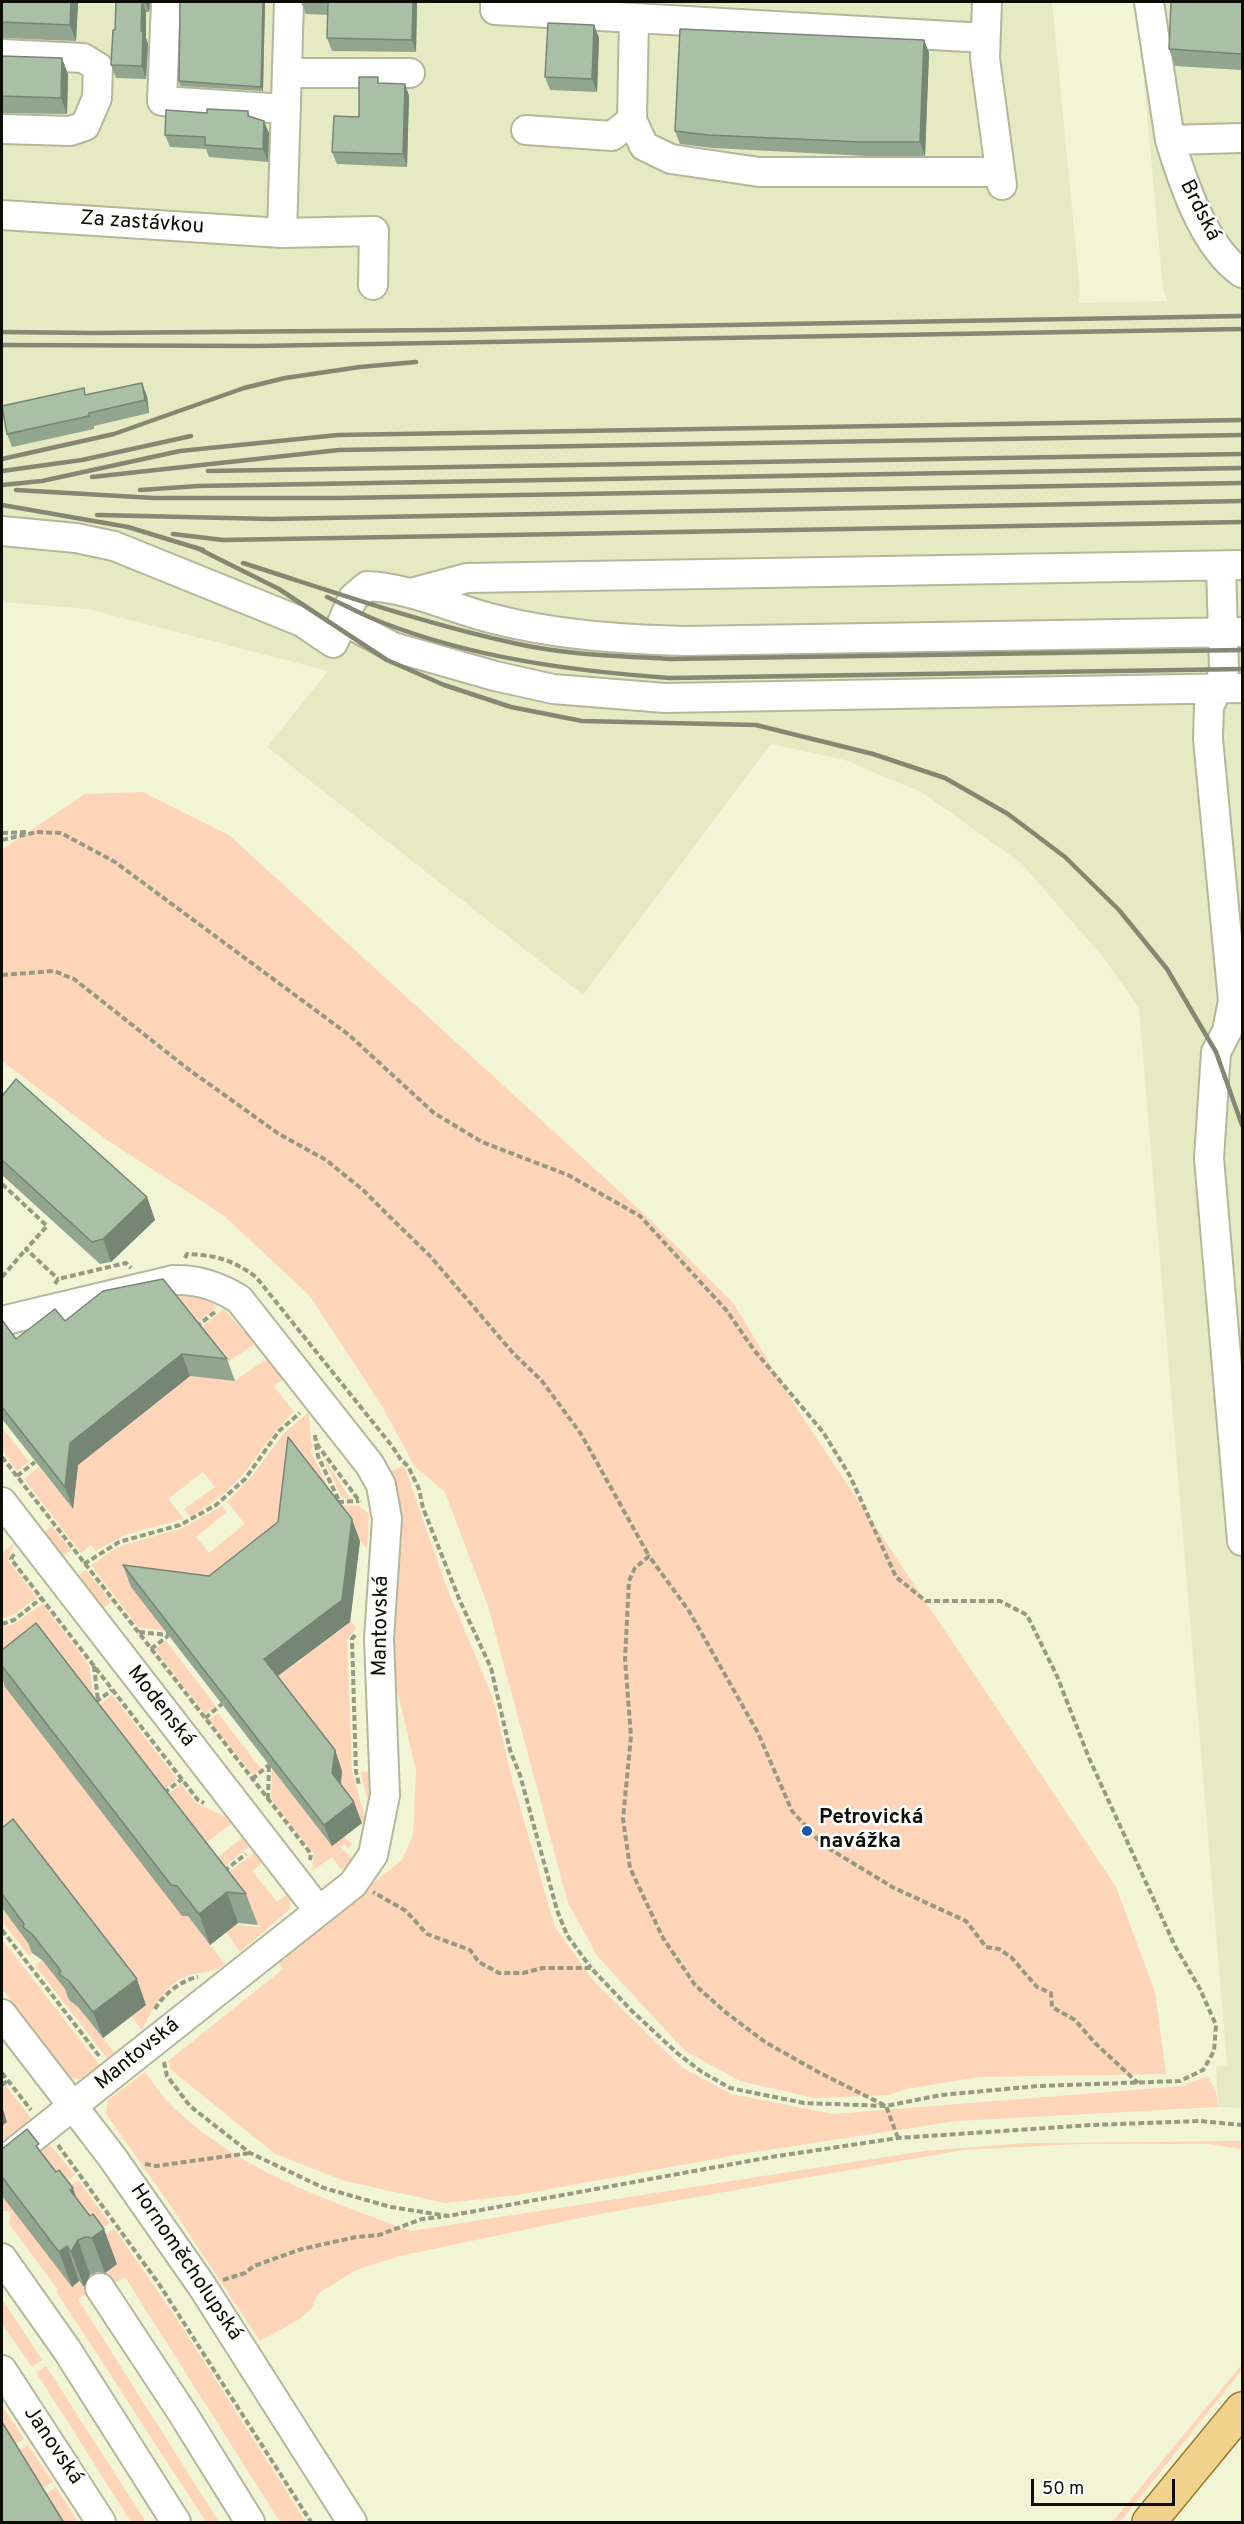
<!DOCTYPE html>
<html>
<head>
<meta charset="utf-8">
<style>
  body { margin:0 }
  #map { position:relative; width:1244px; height:2524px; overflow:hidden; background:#f1f5d5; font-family:Overpass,sans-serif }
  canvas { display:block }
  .frame { position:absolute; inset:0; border:3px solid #0c0d04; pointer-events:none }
  .scale { position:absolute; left:1031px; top:2479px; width:144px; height:27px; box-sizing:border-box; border:3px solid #0c0d04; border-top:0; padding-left:8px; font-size:18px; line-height:21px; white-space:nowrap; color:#0c0d04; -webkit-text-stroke:4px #fff; paint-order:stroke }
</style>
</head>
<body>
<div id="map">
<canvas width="1244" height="2524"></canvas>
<div class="frame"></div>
<div class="scale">50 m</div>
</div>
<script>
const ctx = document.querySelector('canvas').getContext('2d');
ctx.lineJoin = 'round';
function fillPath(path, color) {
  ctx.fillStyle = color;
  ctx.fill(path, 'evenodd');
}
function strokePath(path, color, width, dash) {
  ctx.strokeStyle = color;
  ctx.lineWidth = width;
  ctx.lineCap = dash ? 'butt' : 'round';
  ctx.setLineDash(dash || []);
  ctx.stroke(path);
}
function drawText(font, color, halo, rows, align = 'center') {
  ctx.font = font + ' Overpass,sans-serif';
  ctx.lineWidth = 5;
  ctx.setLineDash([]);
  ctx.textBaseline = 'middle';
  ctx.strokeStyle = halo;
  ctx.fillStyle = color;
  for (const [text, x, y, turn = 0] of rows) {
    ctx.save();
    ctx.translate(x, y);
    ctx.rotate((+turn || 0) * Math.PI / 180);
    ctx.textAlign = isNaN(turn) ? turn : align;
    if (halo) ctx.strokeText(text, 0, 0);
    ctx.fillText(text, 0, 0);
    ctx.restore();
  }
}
fillPath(new Path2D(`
  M2,2h1050l28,289 -2,12 90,-2 -5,-11 -26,-288h105v2106l-24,-1 -2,-40 11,-2 -88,-1057 -36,-51 -81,-93 -99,-71 -78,-33 -74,-16 -188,251 -316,-248 61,-76 -240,-62 -86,-7z`), '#e5eac2');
fillPath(new Path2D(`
  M143,792l86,43 414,378 91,91 63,105 319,478 39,105 11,82 -186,3 -74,12 -17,6 -75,3 -74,-17 -55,-30 -87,-94 -30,-54 -80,-297 -43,-114 -30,-25 -32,-59 -73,-112 -87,-81 -116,-75 -105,-79v-211l83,-56z
  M179,1296l21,2 18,8 -26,20 -21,-27z
  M224,1309l31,35 -32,21 -27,-34z
  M267,1359l16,20 -9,7 20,26c-21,18 -33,40 -50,61 -15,18 -34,32 -54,44l-6,-8 31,-22 -12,-15 -35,27 16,20 -57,15 -32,17 -4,-6 -10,8 -57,-74 15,-12 34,42 5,-44 112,-89 44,5z
  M309,1412l2,30 3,4 -4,4 23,47 -122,105 -79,-15 34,44 -28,-4 -47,-62 27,-18 64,-19 40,-22 5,6 -31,25 13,16 36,-29 -18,-22 26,-27 31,-42z
  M2,1427l27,35 -12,9 -15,-21z
  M322,1456l26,39 3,4 -9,-1z
  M404,1465l42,121 47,112 20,85 42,144 40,56 88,85 48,26 102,20 350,-28 24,-10 9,15 2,16 -261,14 -221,34 -219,40 -72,8 -100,-22 -70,-27 -105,-85 -2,-8 115,-92 -6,-9 125,-100 11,-24 3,-66 -21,-89 -6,-209z
  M340,1505l19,1 10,8 -2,35 -32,-40z
  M52,1526l19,24 -12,9 -18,-24z
  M14,1543l-6,17 29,38 -23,16 -12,5v-66z
  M86,1570l25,32 -12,9 -25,-32z
  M43,1604l46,61 5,34 94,217 37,48c-10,8 -22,8 -35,11 -24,6 -38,35 -48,55l-140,-182v-221l12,-3z
  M350,1620l6,8 -9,12 5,131 13,47 -1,5 -25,-28 -67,-115 25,-19 2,2 3,-3 -1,-2 33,-26 2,2 4,-3 -2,-2z
  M166,1641l50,65 -11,8 -50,-65z
  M112,1695l65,84 -16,13 -65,-84z
  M218,1713l43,56 -8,6 -44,-55z
  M272,1769l60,77 5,-17 15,15 -4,4 -4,-4 -4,3 13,12 -11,11 -10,-13 -20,14 2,-17 -43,-55z
  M374,1771l-2,44 -12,-43z
  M181,1784l15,19 30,14 5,7 -29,22 -37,-49z
  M242,1838l7,9 -28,22 -7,-9z
  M254,1853l8,10 -10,8 25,31 9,-7 4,5v9l-50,43 -20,-29 40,4 -34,-53z
  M2,1909l32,41 -4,7 -28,-35z
  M2,1939l101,131c-12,8 -18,12 -33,7l-68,-88z
  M42,1960l29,37 -2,3 9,7 36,45 -7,6 -72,-93z
  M145,2072c7,9 14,20 22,29 65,67 159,99 244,130l513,-80 102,-8 216,-2v8l-35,-5h-127l-117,6 -369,65 -194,41 -44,14 -37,23 -8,16 -13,11 -38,21 -96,-145 -58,-82 2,-14z
  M6,2086l25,32 -1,7 -23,16 -5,-3v-49z
  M44,2146h7l24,29 -15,11 -35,-27z
  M78,2180l32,43 -18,14 -33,-42z
  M2,2196l82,92 33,-24 -16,-26 13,-10 63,91 129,203h-26l-155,-245 -15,9 -4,-5 -28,18 141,223h-13l-150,-231 2,-1 -49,-66 2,-9 -3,-4h-6z
  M2,2299l40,61 -10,7 -30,-43z
  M1242,2364v6l-122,152h-8z
  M46,2366l100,156h-15l-95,-150z
  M2,2405l22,34 -15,9 -7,-11z
  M28,2445l25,37 -17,10 -21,-40z
  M56,2487l22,35h-23l-13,-26z`), '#fed5b9');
const minor = new Path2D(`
  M166,2l-4,99 124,8
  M495,2v8l490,28
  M987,2l-2,56 17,127
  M1149,2l21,138 72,-2
  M634,18l-2,102 12,26 27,13 88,13h241
  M2,54l81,4 15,9 -1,31 -12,28 -15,5 -68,-2
  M287,73h123
  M526,130l86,6 20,-16
  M1170,140c13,43 34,107 72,133
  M2,215l280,18 92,-2 -1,54
  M282,233l7,-231
  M2,531l74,7 38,8 188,76 31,21 20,-45 14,-12c43,2 81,21 123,32 64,17 129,21 194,23l558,-9
  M1221,566l3,103 -6,20 -9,17 -1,33 25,262 -6,30 -11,21 -7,106 33,383
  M411,593l56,-15 775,-13
  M344,621l49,26 102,29 58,13 112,9 577,-10
  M2,1321l171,-41c25,-1 45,6 66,19l131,166 11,20 6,34 -8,120 6,156 -12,60 -20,29 -351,278
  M2,1502l317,409
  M2,2014l110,143 90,129 150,236
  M2,2258l65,92 109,172
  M100,2288l83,126 67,108
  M2,2370l99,152`);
const major = new Path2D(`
  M1149,2522l93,-113`);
strokePath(minor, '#b4b799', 32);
strokePath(major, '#9a7a2c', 36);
strokePath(new Path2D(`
  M2,833l25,-1
  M2,840l35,-8 24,1 54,29 234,173 85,78 48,29 86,33 72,41 87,95 27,39 69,82 27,44 46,101 30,24h74l27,14 30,61 32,82 86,188 25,43 16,36 -2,26 -11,19 -23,11 -142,5 -97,9 -55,11 -82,-3 -74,-15 -28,-16 -25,-19 -45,-42 -41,-43h-48l-20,5h-24l-20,-11 -9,-12 -43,-16 -21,-23 -33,-19
  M2,975l52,-4 20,8 114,90 91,65 47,26 37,30 27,27 40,39 83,97 29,28 39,53 68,122
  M2,1184l45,42 -21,23 32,30
  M185,1258l2,-4c28,1 46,6 69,23l136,169 9,14 7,6 11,23 4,19 37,93 31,67 19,82 10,25 37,135 10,25 24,33
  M2,1277l24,-28
  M55,1284l3,-5 68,-16 5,5
  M196,1327l20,-16
  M315,1435l1,8 44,59
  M316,1444l2,12 21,45
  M2,1457l309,397 -1,6
  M17,1476l18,-14
  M338,1502l21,-1
  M14,1554l-3,5 187,241 6,3
  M84,1564l35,-22 61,-17 36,-20 29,-26 34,-48 21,-18
  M2,1624l12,-4 29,-23
  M139,1632l30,3
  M355,1635l-3,4 4,133 3,13
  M151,1649l17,-13
  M94,1666l4,35
  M96,1702l16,-12
  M205,1718l17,-14
  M252,1779l17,-14
  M164,1793l18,-14
  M268,1799l1,-34
  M224,1871l22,-17
  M2,1930l98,127
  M155,2009c8,-14 26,-29 43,-32
  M164,2062l3,14 23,30 60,47 74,35 67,19 57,9 323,-59 127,-19 194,-13 108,-4 42,4
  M2,2073l29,37
  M2,2085l5,-4
  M898,2138l-12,-32 -66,-33 -55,-31 -41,-31 -29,-26 -32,-47 -33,-70 -7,-49 8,-83 -6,-77 4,-78 6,-13 14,-12 40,55 69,122 34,78 31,34 71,43 72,33 20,26 13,2 12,8 26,30 14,6 1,14 23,13 20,23 43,40
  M58,2145l101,139 152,238
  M145,2164l11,2 94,-13
  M223,2280l22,-7 9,-7 48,-17 54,-12 23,-2 43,-16 19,-2`), '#979a83', 4, [6, 3]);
strokePath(minor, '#fff', 28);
strokePath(major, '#f0d28d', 33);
strokePath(new Path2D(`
  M2,332l91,1 349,-3 800,-14
  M2,345l255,1 985,-17
  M2,459l112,-25 130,-46 41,-10 75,-11 56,-5
  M2,471l80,-11 109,-24
  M208,471l1034,-17
  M92,477l247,-27 903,-15
  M2,485l40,-4 138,-30 158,-16 904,-15
  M16,490l138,8h185l903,-15
  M140,490l58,-4 1044,-18
  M2,505l126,22 75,23
  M97,515l174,4 971,-18
  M173,534l50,6 1019,-18
  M195,547l84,42 108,71 57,25 67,22 71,14 174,4 117,29 72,24 63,36 57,43 54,53 48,59 49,83 26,73
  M243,563c91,29 181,61 275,81 50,11 102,12 153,15l571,-9
  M327,597c18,8 35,18 54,25 92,36 191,49 289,56l572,-9`), '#858772', 4.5);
fillPath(new Path2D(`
  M2,2h76l-2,39 -74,-3z
  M116,2h34l-1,10h-3v26l2,6 -2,35 -30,-1 -5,-13 4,-35z
  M265,2l-2,89 -83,-5 -1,-5z
  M301,2h116l-1,50 -84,-1 -5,-13 1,-23 -22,-1z
  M1242,2v68l-67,-4 -6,-17z
  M594,25l5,13 -2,54 -47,-2 -5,-13z
  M924,40l5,13 -4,103h-58l-154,-8 -33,-4 -5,-13z
  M2,56l66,18 -1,40 -65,-1z
  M380,83l25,1 4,12 -2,71 -70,-3 -5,-12 27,-35z
  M248,111l2,6 19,16 -1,29 -59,-5 -3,-8 -36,-2 -5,-12 42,-22z
  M86,395l61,1 2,17 -55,13v3l-82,18 -5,-13z
  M2,1096l145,101 8,23 -44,42 -11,2 -98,-89z
  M2,1320l14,19 49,-18 162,38 8,22 -45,-5 -112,89 -5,44 -71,-90z
  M360,1541l-10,81 -72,54 57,74 7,21 -1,14 21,38 -30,23 -201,-259 -8,-22 86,11z
  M2,1650l244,244 12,31 -20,-2 -28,22 -22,-29h-6l-177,-229 -3,-10z
  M2,1828l144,177 -43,33 -25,-31 -9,-7 -4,-11 -23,-29 -10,-7 -4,-10 -26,-35z
  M2,2149l40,5 35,44 40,66 -12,9 -7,-1 -8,3 -6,12 -5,-6 -7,6 -70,-91z`), '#91a58f');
fillPath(new Path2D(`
  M71,2h7l-2,39 -6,-16z
  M142,2h1l3,10v26l2,6 -2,35 -4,-13z
  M145,2h5l-1,10z
  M263,2h2l-2,89 -2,-4z
  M413,2h4l-1,50 -4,-12z
  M594,25l5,13 -2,54 -5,-13z
  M924,40l5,13 -4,103 -5,-14z
  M62,58l6,16 -1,40 -6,-16z
  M405,84l4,12 -2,71 -4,-13z
  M264,121l5,12 -1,29 -5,-13z
  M142,383l5,13 2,17 -4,-13z
  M147,1197l8,23 -44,42 -8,-23z
  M182,1354l8,22 -112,89 -5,44 -8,-22 5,-44z
  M352,1519l8,22 -10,81 -78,58 -8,-21z
  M335,1750l7,21 -3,24 -7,-22z
  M354,1802l8,21 -30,23 -8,-21z
  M227,1892l11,31 -28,22 -11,-31z
  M137,1979l9,26 -43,33 -10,-26z
  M2,2106l5,16 -5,4z
  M73,2188l12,35 -15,-33z
  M104,2229l13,35 -12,9 -13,-35z
  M78,2240l12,35 -6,12 -13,-35z
  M67,2246l12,35 -7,6 -13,-35z`), '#768674');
const building = new Path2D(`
  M2,2h69l-1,23 -68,-3z
  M116,2h26l-1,29h2l-1,35 -31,-1 2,-35h2z
  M180,2h83l-2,85 -82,-6z
  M301,2h112l-1,38 -85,-2 1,-36z
  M1171,2h71v52l-73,-5z
  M548,23l46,2 -2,54 -47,-2z
  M680,29l244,11 -4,102h-58l-154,-7 -33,-4z
  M2,56l60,2 -1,40 -59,-2z
  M359,77h19v6l27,1 -2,70 -71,-2 2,-36 25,1z
  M207,109l41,2v5l16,5 -1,28 -58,-4v-8l-40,-2 1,-25 41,3z
  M142,383l3,17 -56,13v3l-82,18 -5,-28 82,-18 1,7z
  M16,1079l131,118 -44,42 -11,3 -90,-82v-64z
  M163,1279l64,80 -45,-5 -112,89 -5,44 -63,-80v-87l14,19 39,-30 10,12 38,-30z
  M288,1437l64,82 -10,81 -78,59 71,91 -3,23 22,29 -30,23 -201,-260 86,11 69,-54z
  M36,1623l210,271 -19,-2 -28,22 -22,-28 -6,-1 -169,-219v-16z
  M13,1819l124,160 -44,33 -24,-31 -10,-7 2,-3 -29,-37 -9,-7 1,-3 -22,-30v-66z
  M27,2129l12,15 -3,2 20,26 3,-2 14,18 -3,2 20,26 3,-2 11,15 -12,9 -6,-1 -8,3 -7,12 -4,-6 -8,6 -57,-75v-28z
  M2,2422l62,101h-62z`);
fillPath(building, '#a9c0a6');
strokePath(building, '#768674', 1.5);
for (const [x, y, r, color] of [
  [807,1831,6,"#1a58a9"]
]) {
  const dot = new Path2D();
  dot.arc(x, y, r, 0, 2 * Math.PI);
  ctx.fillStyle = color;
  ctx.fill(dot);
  strokePath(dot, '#fff', 2);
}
drawText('21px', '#0c0d04', '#fff', [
  ["Brdská",1199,211,63],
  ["Za zastávkou",142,224,4],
  ["Mantovská",382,1626,-89],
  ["Modenská",160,1707,52],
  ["Mantovská",138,2055,-39],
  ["Hornoměcholupská",185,2263,56],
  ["Janovská",52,2446,56]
]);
drawText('bold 21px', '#0c0d04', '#fff', [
  ["Petrovická",819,1819],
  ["navážka",819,1843]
], 'left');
</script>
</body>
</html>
